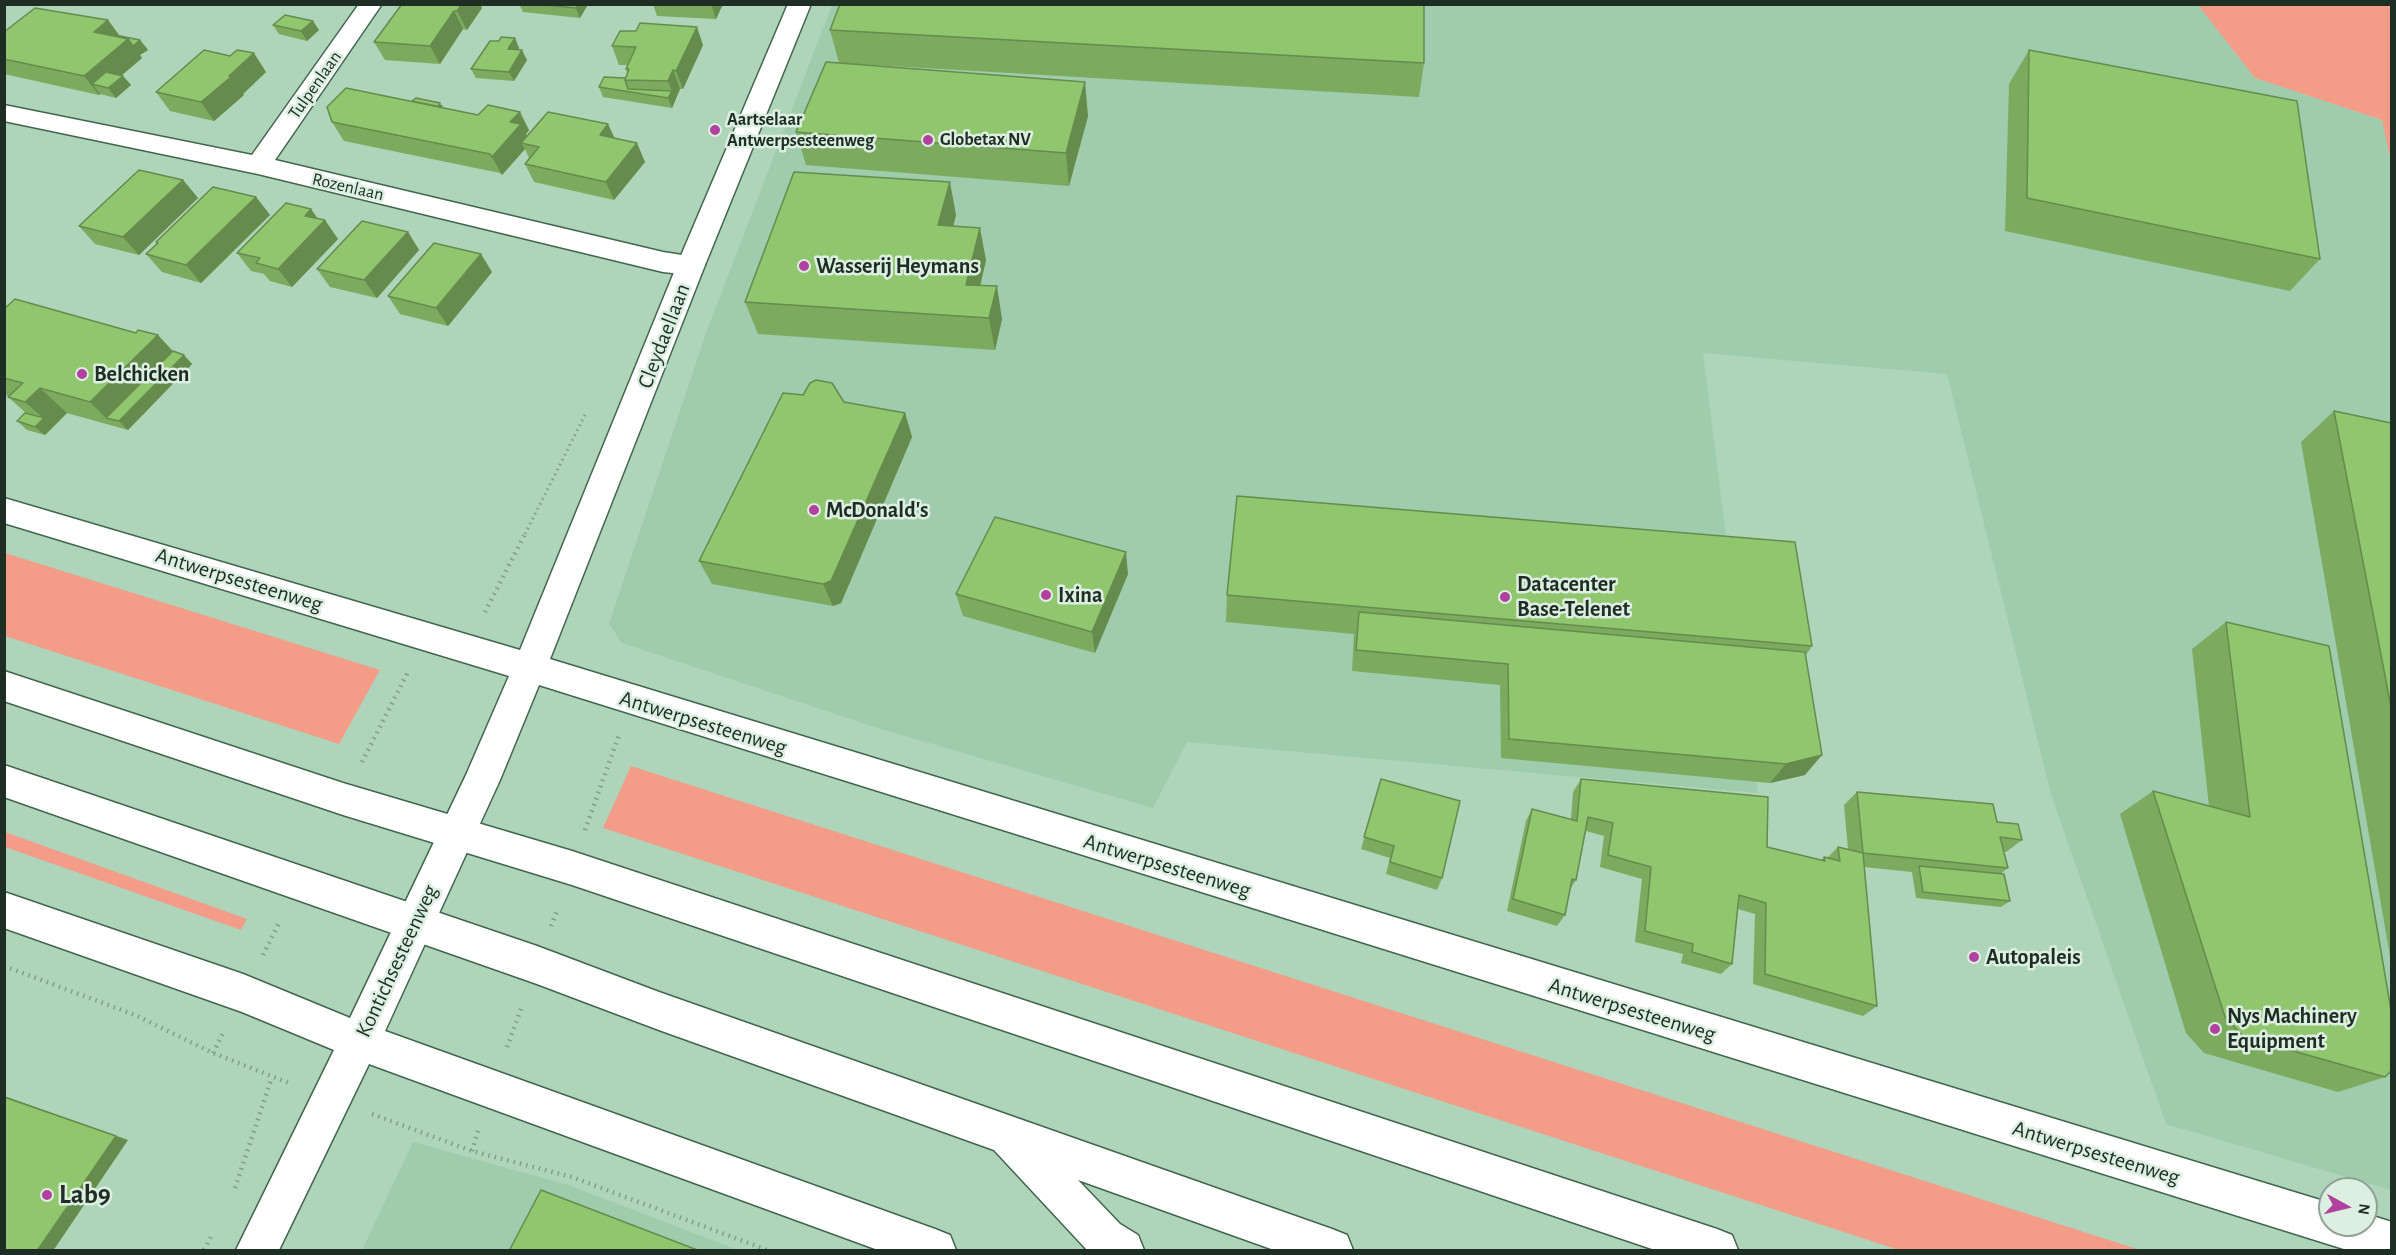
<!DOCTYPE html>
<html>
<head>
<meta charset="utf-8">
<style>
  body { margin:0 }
  #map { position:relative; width:2396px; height:1255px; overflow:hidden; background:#aed4b9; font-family:"Alegreya Sans",sans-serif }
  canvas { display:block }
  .frame { position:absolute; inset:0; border:6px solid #1f2e24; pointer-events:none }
  .north { position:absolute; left:2318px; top:1177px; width:60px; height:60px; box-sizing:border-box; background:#dcefe1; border:2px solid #90a295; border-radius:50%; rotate:98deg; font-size:16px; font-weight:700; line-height:24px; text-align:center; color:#1f2e24 }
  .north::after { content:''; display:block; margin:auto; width:21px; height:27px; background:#b0419f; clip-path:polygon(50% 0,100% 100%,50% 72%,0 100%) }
</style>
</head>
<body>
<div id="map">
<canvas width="2396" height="1255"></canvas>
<div class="frame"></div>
<div class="north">N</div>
</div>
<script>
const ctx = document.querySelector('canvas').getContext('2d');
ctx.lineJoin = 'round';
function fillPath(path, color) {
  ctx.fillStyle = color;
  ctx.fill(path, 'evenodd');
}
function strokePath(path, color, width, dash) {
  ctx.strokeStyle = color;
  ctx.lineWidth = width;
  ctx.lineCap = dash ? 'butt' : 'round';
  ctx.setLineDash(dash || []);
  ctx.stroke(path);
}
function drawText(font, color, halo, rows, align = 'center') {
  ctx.font = font + ' "Alegreya Sans",sans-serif';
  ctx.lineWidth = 5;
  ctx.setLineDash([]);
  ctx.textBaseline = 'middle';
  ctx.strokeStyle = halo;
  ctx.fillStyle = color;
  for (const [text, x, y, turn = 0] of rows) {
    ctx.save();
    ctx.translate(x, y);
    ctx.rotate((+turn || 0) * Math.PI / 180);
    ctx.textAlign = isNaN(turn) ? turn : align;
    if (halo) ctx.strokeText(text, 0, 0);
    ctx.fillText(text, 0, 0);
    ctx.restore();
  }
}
fillPath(new Path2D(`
  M832,5h1366l57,73 127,42 9,42v1028l-225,-66 -115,-330 -104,-420 -244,-21 55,440 -571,-51 -34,66 -279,-81 -252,-84 -13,-19 97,-291z
  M413,1142l155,43 170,65h-376z`), '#9eccac');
fillPath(new Path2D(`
  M2198,5h193v157l-9,-42 -127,-42z
  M5,553l375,117 -41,74 -334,-108z
  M631,766l1509,484h-241l-1296,-422z
  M5,832l242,87 -6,11 -236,-83z`), '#f39d89');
const street = new Path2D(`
  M359,4h23l-107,156 388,92 38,6 4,7 -4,7 -10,3 -28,-3 -405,-98 -254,-53v-16l248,50z`);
const secondary = new Path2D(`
  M788,4h23l-106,261 -155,394 1780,544v22h36v-11l26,8v28h-45l-1808,-565 -39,95 -115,251 550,198 15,6 6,15h-78l-509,-186 -90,186h-43l98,-200 -92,-38 -238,-84v-36l239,82 107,44 116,-243 43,-99 -505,-153v-25l516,152 157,-385z`);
const highway = new Path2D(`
  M4,671l339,112 229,68 1145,378 15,6 6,15h-83l-1083,-365 -229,-70 -339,-114z
  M4,765l533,181 122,46 673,237 15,6 6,15h-79l-196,-70 42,44 18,11 6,15h-57l-93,-100 -335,-120 -122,-46 -533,-187z`);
strokePath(street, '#42654d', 3);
strokePath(secondary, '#42654d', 3);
strokePath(highway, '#42654d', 3);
strokePath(new Path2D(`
  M525,534l61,-121`), '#809e89', 3, [1.5, 4]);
strokePath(new Path2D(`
  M485,612l41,-80
  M362,762l47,-92
  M585,830l34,-95
  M551,926l7,-18
  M263,955l17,-34
  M4,966l131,49 78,38 76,30
  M507,1047l15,-41
  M213,1053l11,-22
  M372,1114l100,37 100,26 195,73
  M472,1151l6,-20
  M235,1188l37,-111
  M204,1250l8,-15`), '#809e89', 4.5, [1.5, 5]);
fillPath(street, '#fff');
fillPath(secondary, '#fff');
fillPath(highway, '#fff');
fillPath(new Path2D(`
  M402,4l80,4 -15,22 -4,-1 -23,35 -55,-4 -11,-18z
  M519,4h67l1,2 -7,12 -57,-6z
  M653,4h70l-7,15 -59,-3z
  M108,20l11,16 21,4 8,10 -8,5 2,3 -21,17 2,1 8,9 -15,13 -16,-4 -1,1 -95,-21v-42z
  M273,25l46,5 -12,11 -28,-7z
  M830,30l594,33 -5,34 -580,-34z
  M515,38l4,10 -1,2 9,10 -13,21 -38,-3 -5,-9 28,-28z
  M703,45l-20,44h-3l-8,19 -69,-11 -4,-10 26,-9 2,-5 -1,-4 1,-4h-8l-7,-19z
  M2029,50l291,209 -30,32 -285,-60 4,-147z
  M266,72l-23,22 1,1 -30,26 -44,-10 -14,-19z
  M412,101l28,2 3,5 86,22 -3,4 1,2 88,3 30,23 -31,38 -80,-18 -9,-18 4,-6 -4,-9 -23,26 -2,-2 -156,-32 -12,-19z
  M1088,116l-19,70 -263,-21 -10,-33z
  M183,180l15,18 -59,57 -44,-11 -16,-18z
  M256,197l14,18 -69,68 -39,-11 -16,-18 11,-10 -1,-2z
  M311,209l7,10 20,20 -46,48 -22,-6 -6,-7 -13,-3 -14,-18z
  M956,215l-3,11 33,34 -6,26 22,33 -7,31 -237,-16 -13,-32z
  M408,232l11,18 -42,48 -47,-11 -13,-18z
  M492,272l-44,54 -48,-12 -12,-18z
  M4,309l169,42 11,4 8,9 -64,66 -61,-17 -22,22 -18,-5 -10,-9 9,-8 -18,-16 1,-1 -5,-1z
  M844,402l61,11 7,24 -71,166 -8,3 -121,-22 -13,-23z
  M2334,411l57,12v539l-90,-520z
  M1128,574l-33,79 -132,-37 -7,-22z
  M1227,595l585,51 -6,9 -1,120 -35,8 -269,-25 -1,-73 -148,-14 2,-37 -128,-12z
  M2226,622l159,455 -47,15 -134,-39 -18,-20 -66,-219 33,-23 56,15 -17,-157z
  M1381,779l61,99 -5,12 -51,-16 4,-16 -29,-9z
  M1581,779l186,68 54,13 3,-3 3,1 11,-11 10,2 -4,-44 13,-13 140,30 25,18 -16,12h-2l4,16 -8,6 10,27 -9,6 -85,-9 -4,-26 -48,-5 13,139 -14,10 -110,-32 2,-70 -17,-5 -6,55 -11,10 -40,-11 2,-9 -48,-12 7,-63 -42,-12 4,-31 -18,-5 -10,49 -7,11 -4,24 -8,11 -50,-15 19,-90 6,-12 39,11 2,-28z`), '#7caa5f');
fillPath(new Path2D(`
  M462,4h18l2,4 -15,22 -10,-19z
  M578,4h8l1,2 -7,12 -4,-10z
  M711,4h12l-7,15z
  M454,11l9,18 -23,35 -10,-18z
  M108,20l14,19 -28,-7z
  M313,21l6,9 -12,11 -6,-10z
  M697,27l6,18 -20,44 -7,-18z
  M515,38l4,10 -7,11 -4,-10z
  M128,39l12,1 8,10 -8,5 2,3 -35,30 -15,-4 8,10 -1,1 -15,-19z
  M522,50l5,10 -13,21 -5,-9z
  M254,53l12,19 -23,22 1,1 -30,26 -13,-19z
  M673,70l7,19 -8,19 -4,-10 4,-7 -4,-10z
  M123,76l8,9 -15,13 -8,-10z
  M1085,82l3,34 -19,70 -3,-33z
  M520,112l9,18 -3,4 4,9h-9l4,6 -23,26 -10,-18 18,-35z
  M608,124l9,19 -17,-8z
  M637,143l8,19 -31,38 -8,-18z
  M183,180l15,18 -59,57 -16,-18z
  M950,182l6,33 -11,42 -7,-32z
  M256,197l14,18 -69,68 -15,-18z
  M311,209l10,15 4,-4 13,19 -46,48 -14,-18 27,-53z
  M980,228l6,32 -13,57 -7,-32z
  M408,232l11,18 -42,48 -13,-18z
  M481,254l11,18 -44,54 -12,-18z
  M997,286l5,33 -7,31 -6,-32z
  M158,335l22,24 4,-4 8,9 -64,66 -9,-9 -13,-3 -16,-16z
  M40,388l27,25 -22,22 -10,-8 8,-9 -18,-16z
  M905,413l7,24 -71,166 -8,3 -10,-22z
  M1126,552l2,22 -33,79 -3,-21z
  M1822,755l-17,20 -35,8 16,-19z
  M4,1096l124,44 -75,111h-16z`), '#658b4d');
const building = new Path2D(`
  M402,4h60l-5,7h-3l-24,35 -56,-4z
  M536,4h42l-2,4z
  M840,4h584v59l-594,-33z
  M35,8l73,12 -14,12 34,7 -44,37 -80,-17v-27z
  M285,15l28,6 -12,10 -28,-6z
  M640,23l57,4 -21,44 -3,-1 -5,11 -43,-1 4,-11h-3l10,-22 -24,-1 8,-15h16z
  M110,34l30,6 -7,6 -5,-7 -19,-4z
  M501,37l14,1 -7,11 14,1 -13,22 -38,-3 19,-28h9z
  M204,50l26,6 7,-6 17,3 -25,23 2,1 -30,25 -45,-10z
  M2029,50l268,51 23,158 -293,-61z
  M826,62l259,20 -19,71 -270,-21z
  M106,72l17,4 -15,12 -16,-4z
  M604,77l21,1v2l3,9 44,2 -4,7 -69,-11z
  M346,88l132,27 10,-10 32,7 -10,10 11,2 -29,33 -2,-3 -158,-32 -5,-15z
  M416,98l24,5 -1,2 3,1 -1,1 -29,-6z
  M548,112l60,12 -8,11 37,8 -31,39 -81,-18 14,-17 -18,-4z
  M139,170l44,10 -60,57 -44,-11z
  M794,172l156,10 -12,43 42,3 -14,57 31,1 -8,32 -244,-16z
  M213,187l43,10 -70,68 -40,-11 12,-11 -2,-1z
  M286,203l25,6 -6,7 20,4 -47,49 -22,-6 4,-5 -23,-5z
  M362,221l46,11 -44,48 -47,-11z
  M434,243l47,11 -45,54 -48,-12z
  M15,299l121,34 2,-3 20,5 -68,67 -50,-14 -15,14 -17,-5 15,-14 -19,-5v-69z
  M173,351l11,4 -65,66 -13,-3z
  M816,380l16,3 12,19 61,11 -74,168 -8,3 -124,-23 84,-168 20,2 7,-12z
  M2334,411l57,12v284z
  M25,413l19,5 -9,9 -18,-6z
  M1237,496l558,46 17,104 -585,-51z
  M995,517l131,35 -34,80 -136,-38z
  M1359,612l446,40 17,103 -36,9 -277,-25 -1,-75 -152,-14z
  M2226,622l103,24 62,364v61l-6,6 -141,-40 -19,-20 -72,-226 97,26z
  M1381,779l79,22 -18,77 -52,-16 4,-16 -30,-9z
  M1581,779l187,18 -1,50 58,14 -1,-4 16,4 -2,-14 25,6 14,153 -112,-32 1,-71 -27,-8 -7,69 -40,-12 1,-8 -48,-13 6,-64 -43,-12 5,-32 -25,-6 -12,63 -4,-1 -7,36 -52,-16 19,-90 45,12z
  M1857,792l136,12 4,18 21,2 4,16 -22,-3 8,31 -145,-15z
  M1919,866l85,8 6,27 -87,-9z
  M4,1097l112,39 -79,115h-33z
  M541,1190l159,61h-191z`);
fillPath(building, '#90c66e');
strokePath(building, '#658b4d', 1.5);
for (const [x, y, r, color] of [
  [715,130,6,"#b0419f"],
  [928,140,6,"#b0419f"],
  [804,266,6,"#b0419f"],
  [82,374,6,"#b0419f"],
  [814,510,6,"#b0419f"],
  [1046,595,6,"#b0419f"],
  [1505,597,6,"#b0419f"],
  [1974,957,6,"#b0419f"],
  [2215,1029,6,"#b0419f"],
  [47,1195,6,"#b0419f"]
]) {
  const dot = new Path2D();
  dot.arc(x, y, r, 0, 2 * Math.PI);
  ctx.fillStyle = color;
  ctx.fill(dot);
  strokePath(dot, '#dcefe1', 2);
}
drawText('18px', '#1f2e24', '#dcefe1', [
  ["Tulpenlaan",315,85,-55],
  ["Rozenlaan",348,187,13]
]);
drawText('bold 18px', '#1f2e24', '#dcefe1', [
  ["Aartselaar",727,120],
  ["Antwerpsesteenweg",727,141],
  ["Globetax NV",940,140]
], 'left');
drawText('bold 22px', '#1f2e24', '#dcefe1', [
  ["Wasserij Heymans",816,266],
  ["Belchicken",94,374],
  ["McDonald's",826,510],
  ["Datacenter",1517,584],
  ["Base-Telenet",1517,609],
  ["Ixina",1058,595],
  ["Autopaleis",1986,957],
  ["Nys Machinery",2227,1016],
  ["Equipment",2227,1041]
], 'left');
drawText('22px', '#1f2e24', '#dcefe1', [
  ["Cleydaellaan",664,336,-69],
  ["Antwerpsesteenweg",239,580,17],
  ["Antwerpsesteenweg",703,723,17],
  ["Antwerpsesteenweg",1167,866,17],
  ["Kontichsesteenweg",397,961,-65],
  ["Antwerpsesteenweg",1632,1010,17],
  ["Antwerpsesteenweg",2096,1153,17]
]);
drawText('bold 27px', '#1f2e24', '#dcefe1', [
  ["Lab9",59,1195]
], 'left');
</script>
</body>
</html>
